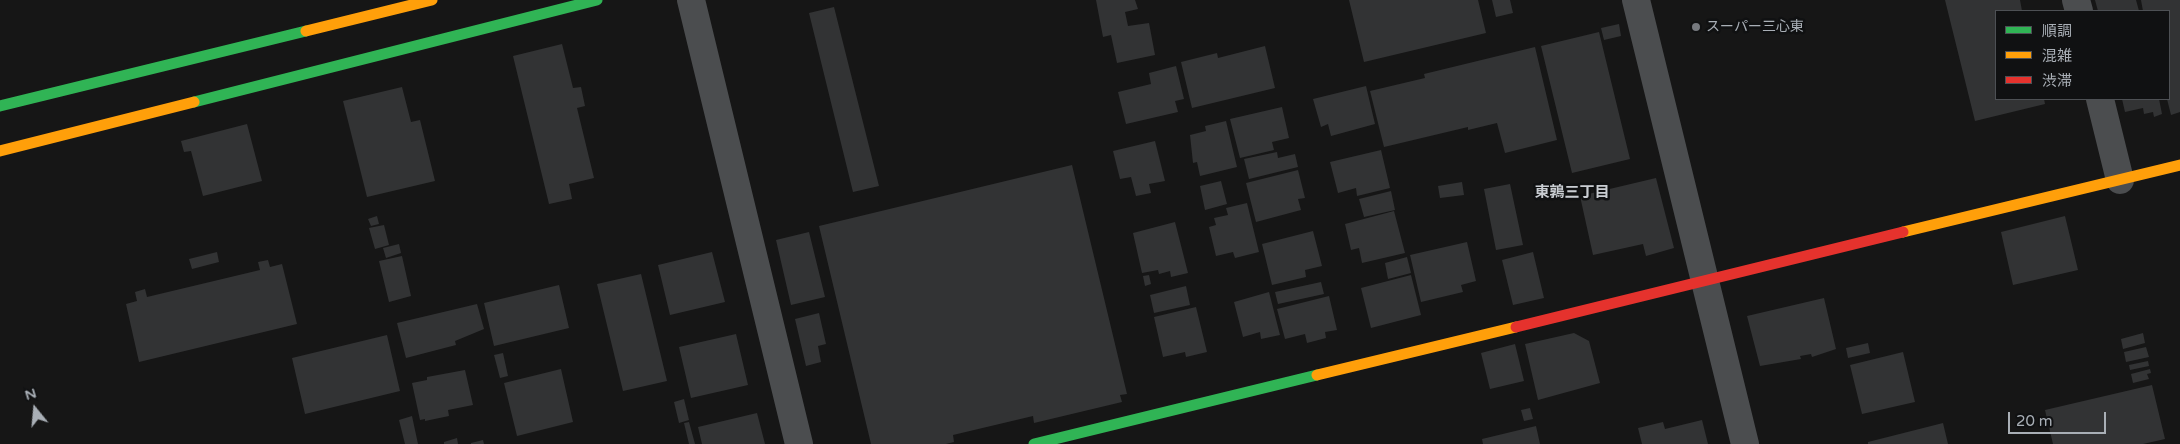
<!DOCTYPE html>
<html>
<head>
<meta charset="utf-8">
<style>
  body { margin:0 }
  #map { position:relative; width:2180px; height:444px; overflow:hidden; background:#161616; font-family:"Varela Round","Noto Sans JP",sans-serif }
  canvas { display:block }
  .legend { position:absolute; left:1995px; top:10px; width:175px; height:90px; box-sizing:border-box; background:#101112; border:1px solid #4d5054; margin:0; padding:6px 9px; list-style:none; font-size:15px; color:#a9afb6 }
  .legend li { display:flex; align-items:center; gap:10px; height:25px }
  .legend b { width:25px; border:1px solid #4d5054 }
  .north { position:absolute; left:10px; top:384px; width:50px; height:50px; -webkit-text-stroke:4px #101112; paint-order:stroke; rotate:343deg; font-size:14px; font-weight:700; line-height:20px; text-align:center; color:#a9afb6 }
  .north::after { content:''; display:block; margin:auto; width:18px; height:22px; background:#a9afb6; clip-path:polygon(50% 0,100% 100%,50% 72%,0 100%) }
  .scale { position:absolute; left:2008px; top:412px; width:98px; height:22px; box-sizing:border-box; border:2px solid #a9afb6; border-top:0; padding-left:6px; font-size:15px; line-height:18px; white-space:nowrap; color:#a9afb6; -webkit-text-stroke:4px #101112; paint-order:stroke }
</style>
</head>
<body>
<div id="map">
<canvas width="2180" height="444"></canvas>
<ul class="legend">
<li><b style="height:6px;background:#30b455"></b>順調</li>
<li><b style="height:6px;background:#ff9f0a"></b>混雑</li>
<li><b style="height:6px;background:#e5322d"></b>渋滞</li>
</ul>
<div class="north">N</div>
<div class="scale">20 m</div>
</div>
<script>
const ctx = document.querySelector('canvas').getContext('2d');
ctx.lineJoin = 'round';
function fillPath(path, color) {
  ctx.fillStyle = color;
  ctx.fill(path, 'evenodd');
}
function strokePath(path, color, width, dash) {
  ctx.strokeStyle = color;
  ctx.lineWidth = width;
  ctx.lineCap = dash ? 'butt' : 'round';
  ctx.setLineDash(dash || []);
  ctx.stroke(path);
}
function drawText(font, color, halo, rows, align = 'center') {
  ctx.font = font + ' "Varela Round","Noto Sans JP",sans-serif';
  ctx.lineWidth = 5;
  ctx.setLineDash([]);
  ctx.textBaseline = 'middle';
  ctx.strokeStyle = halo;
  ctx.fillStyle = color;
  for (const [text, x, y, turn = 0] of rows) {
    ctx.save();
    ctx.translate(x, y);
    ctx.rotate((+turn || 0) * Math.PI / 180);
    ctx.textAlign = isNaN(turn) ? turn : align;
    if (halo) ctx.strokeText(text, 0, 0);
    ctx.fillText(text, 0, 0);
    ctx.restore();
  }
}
fillPath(new Path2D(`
  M1096,0h39l3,9 -13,3 3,14 21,-3 6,32 -38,8 -6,-28 -8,2z
  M1349,0h129l8,33 -122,29z
  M1492,0h18l3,13 -17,4z
  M1945,0h75l2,11h-26v88h48l1,5 -70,17z
  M2095,0h41l3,11h-41z
  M2141,0h39v112l-9,3 -4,-16 2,-88h-26z
  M834,7l45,179 -26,6 -44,-179z
  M1619,24l2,12 -17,4 -3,-12z
  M1599,32l31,127 -58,14 -31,-127z
  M562,44l11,44 8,-1 4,19 -8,2 17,70 -25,6 3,15 -23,5 -36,-148z
  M1265,46l10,42 -83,20 -11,-46 36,-9 1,5z
  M1535,47l22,93 -52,13 -8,-30 -29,7v-3l-84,20 -14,-56 55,-13 -1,-4z
  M1176,66l8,33 -9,2 3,11 -52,12 -8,-32 33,-8 -2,-11z
  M1366,86l9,38 -44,12 -3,-12 -7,3 -8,-28z
  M402,87l9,35 9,-2 15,61 -68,16 -24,-96z
  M2122,99h37l3,15 -8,3 -1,-5 -9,2 -1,-6 -18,4z
  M1282,107l7,31 -17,4 2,8 -34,8 -10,-39z
  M1226,121l11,46 -37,9 -3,-14 -4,1 -3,-28 16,-4 -1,-5z
  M247,124l15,57 -59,15 -12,-45 -7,1 -3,-11z
  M1155,141l10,40 -16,3 2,9 -15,3 -5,-19 -11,2 -7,-28z
  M1381,150l9,38 -33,8 -1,-8 -18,5 -8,-31z
  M1277,152l1,6 17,-4 3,13 -49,12 -5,-20z
  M1072,165l55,229 -7,1 2,7 -88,21 -1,-7 -80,19 1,7 -8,2h-75l-52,-218z
  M1298,170l7,28 -7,1 3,11 -45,12 -10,-39z
  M1656,178l18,70 -28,8 -3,-12 -50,11 -13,-59z
  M1221,181l6,23 -22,6 -5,-24z
  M1462,182l2,13 -24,3 -2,-12z
  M1510,184l13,61 -27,5 -12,-61z
  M1391,191l4,19 -31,7 -5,-18z
  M1247,203l12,49 -24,6 -2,-6 -17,4 -7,-29 7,-2 -2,-7 14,-3 -2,-7z
  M1394,211l11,42 -43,10 -3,-15 -8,2 -6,-26z
  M377,216l2,8 -8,2 -3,-7z
  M2065,216l13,54 -65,15 -12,-53z
  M1175,222l13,51 -17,4 -1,-6 -11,3 -1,-4 -16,3 -9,-40z
  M384,225l5,20 -14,4 -6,-21z
  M1313,231l9,35 -17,4 1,7 -34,8 -10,-41z
  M809,232l16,65 -34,8 -15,-65z
  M1467,242l9,39 -15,4 2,7 -42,10 -11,-47z
  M399,244l2,9 -15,5 -3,-10z
  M217,252l2,10 -27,7 -3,-10z
  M712,252l13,50 -55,13 -12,-50z
  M1533,252l11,46 -31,7 -11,-45z
  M402,256l9,40 -22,6 -10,-41z
  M1407,257l4,16 -23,6 -3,-16z
  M268,260l2,7 12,-3 15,60 -158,38 -13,-58 11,-3 -2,-9 10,-3 2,8 113,-27 -2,-8z
  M641,274l26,107 -44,10 -26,-107z
  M1149,275l2,9 -6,2 -2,-10z
  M1411,275l10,40 -50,13 -10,-40z
  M1321,282l3,12 -46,10 -3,-12z
  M559,285l10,43 -75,18 -10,-43z
  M1186,286l4,19 -36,8 -4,-18z
  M1269,292l11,43 -19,4 -1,-7 -17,5 -9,-35z
  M1329,296l8,34 -12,2 1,6 -19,5 -2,-9 -20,5 -8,-30z
  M1824,298l12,51 -24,8 -1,-3 -11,2 1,3 -41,7 -13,-50z
  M477,304l7,25 -29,12 1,4 -50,13 -9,-35z
  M1196,307l11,45 -21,5 -1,-5 -22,5 -9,-40z
  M819,313l7,31 -8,2 3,16 -15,4 -11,-47z
  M1574,333l15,8 11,42 -62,17 -13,-56z
  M2143,333l2,10 -22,6 -2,-10z
  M736,334l12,51 -57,13 -12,-51z
  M387,335l13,56 -95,23 -13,-56z
  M1868,343l2,10 -22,5 -2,-10z
  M1515,344l9,37 -34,8 -9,-36z
  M2146,347l3,10 -23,5 -2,-10z
  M1903,352l12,50 -53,12 -12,-49z
  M503,353l5,23 -8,2 -6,-23z
  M2148,361l1,5 -19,4 -1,-5z
  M561,369l12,53 -56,14 -13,-53z
  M2150,369l1,4 -4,1 2,5 -16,4 -2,-9z
  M465,370l8,35 -25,5 1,6 -24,5v-2l-5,1 -8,-37 15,-3v-3z
  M2152,385l13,54 -22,5h-90l-8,-34z
  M684,399l5,21 -10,3 -5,-21z
  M1530,408l3,11 -9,2 -3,-11z
  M757,413l8,31h-63l-4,-17z
  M412,416l6,28h-13l-6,-24z
  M1702,420l6,24h-66l-4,-16 25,-6 2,7z
  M689,422l6,22h-6l-5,-21z
  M1943,423l5,21h-80v-2z
  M1536,426l4,18h-57l-1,-5z
  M457,438l1,6h-14v-2z
  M483,440l1,4h-13v-1z`), '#323334');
strokePath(new Path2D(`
  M691,0l108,444
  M1636,0l109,444
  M2076,0l3,11
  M2100,99l20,81`), '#4b4d4f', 28);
strokePath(new Path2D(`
  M194,102l403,-102
  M0,106l306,-75
  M1034,444l283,-69`), '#30b455', 11);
strokePath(new Path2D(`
  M306,31l126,-31
  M0,151l194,-49
  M1903,232l277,-67
  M1317,375l199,-48`), '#ff9f0a', 11);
strokePath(new Path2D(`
  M1516,327l387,-95`), '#e5322d', 11);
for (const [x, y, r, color] of [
  [1696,27,5,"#76797e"]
]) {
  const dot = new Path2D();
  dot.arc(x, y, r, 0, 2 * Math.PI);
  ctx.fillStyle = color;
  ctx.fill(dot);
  strokePath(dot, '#101112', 2);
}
drawText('14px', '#a9afb6', '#101112', [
  ["スーパー三心東",1706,27]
], 'left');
drawText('bold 15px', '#c9cdd2', '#101112', [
  ["東鶉三丁目",1572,193]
]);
</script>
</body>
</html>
